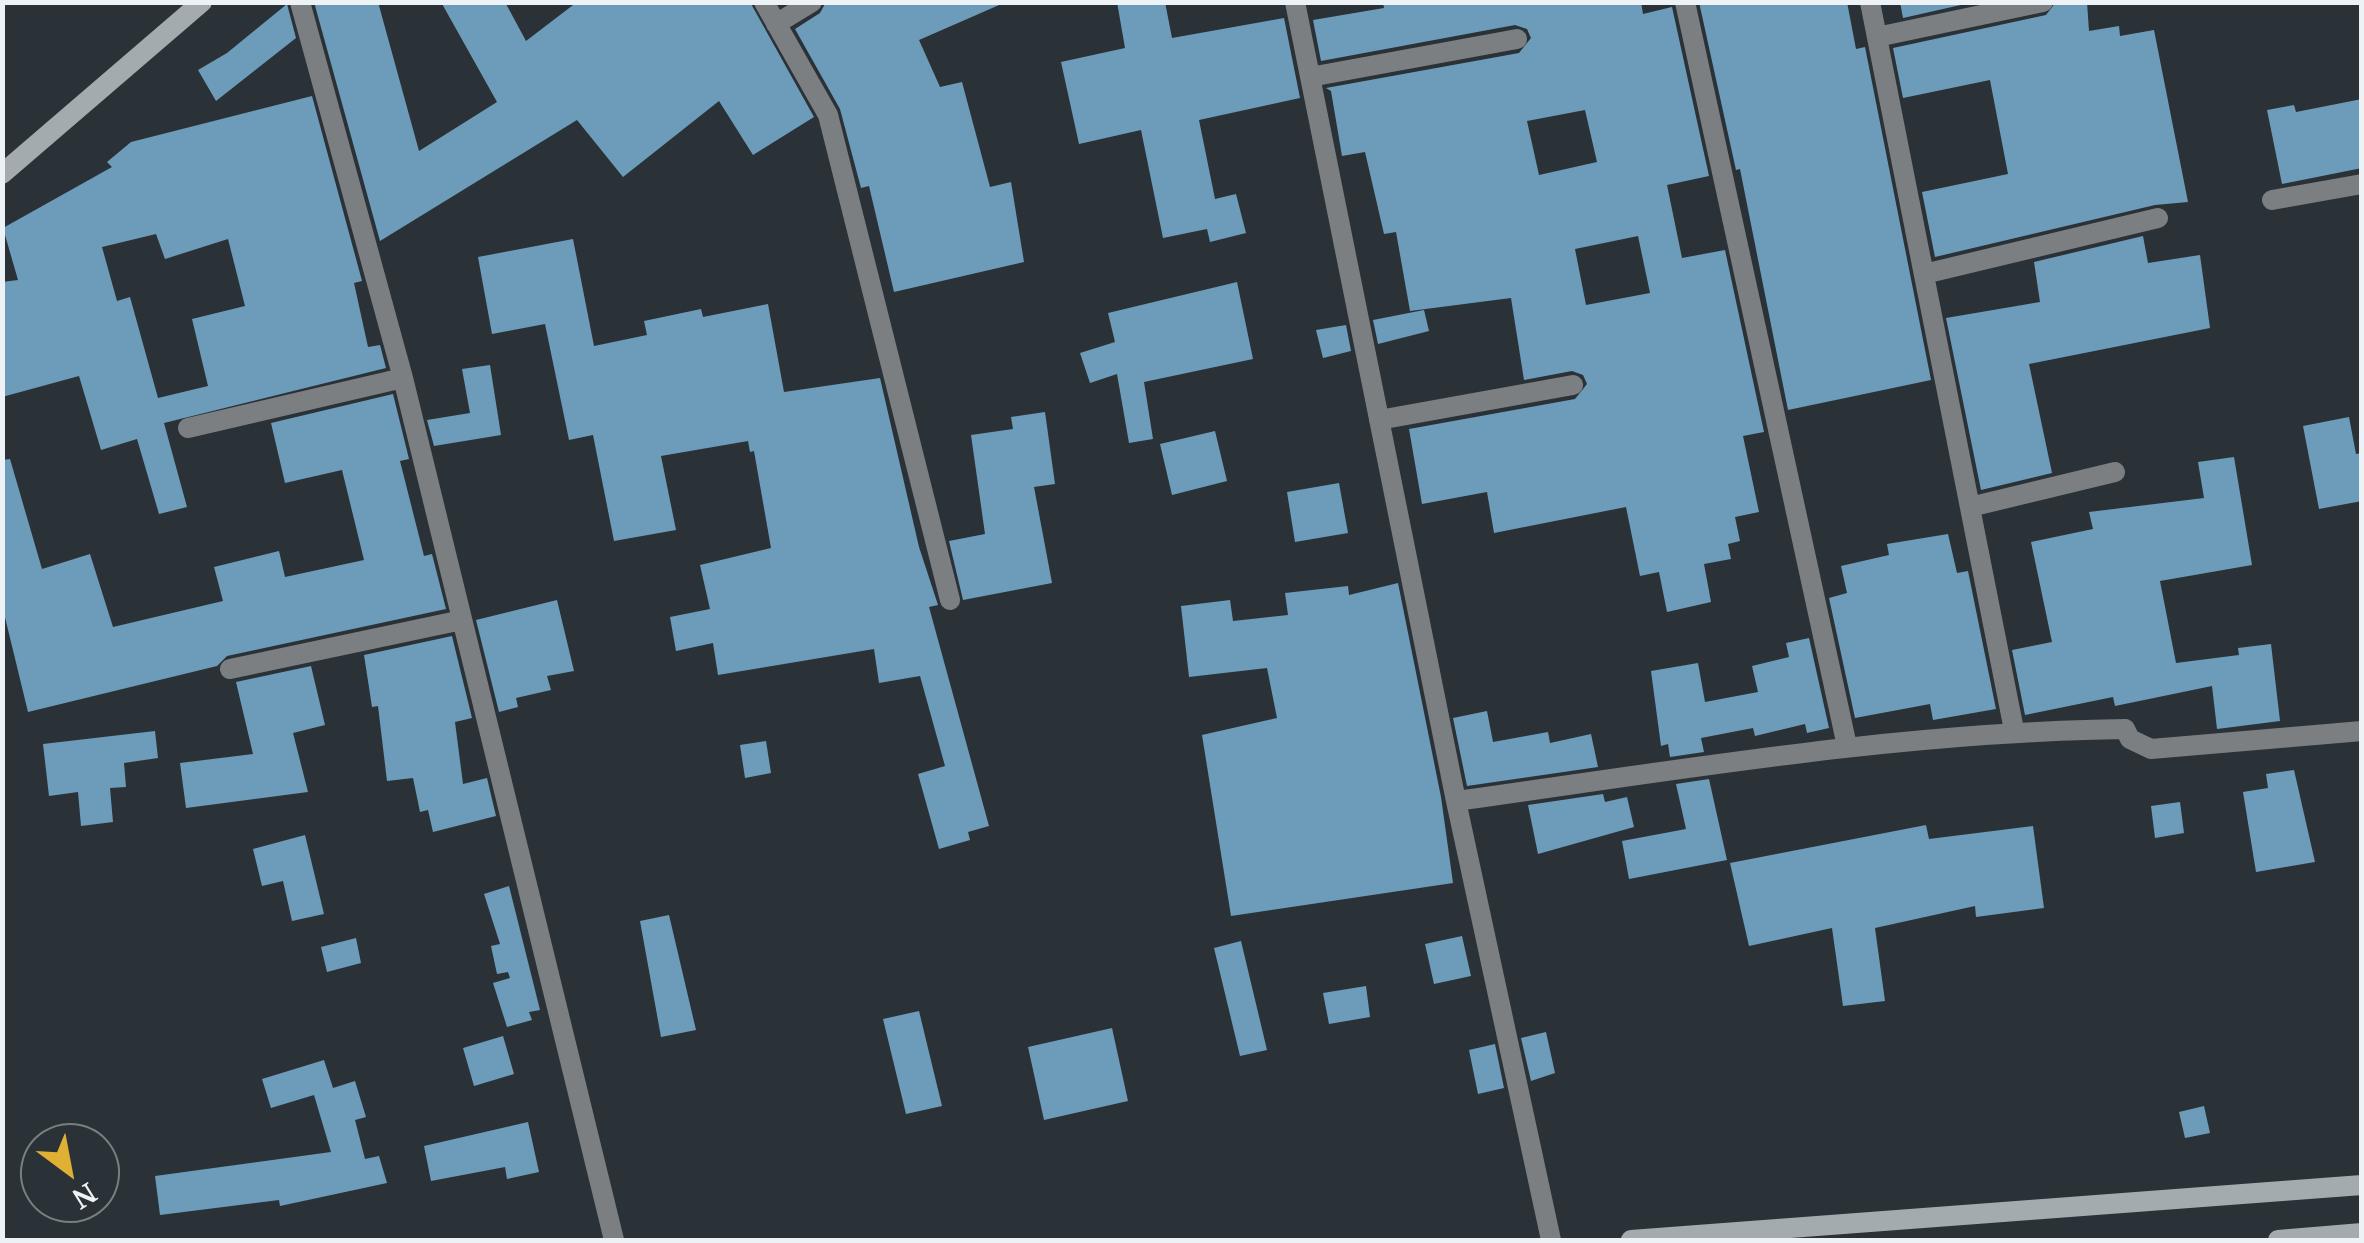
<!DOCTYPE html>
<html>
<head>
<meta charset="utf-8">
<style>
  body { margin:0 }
  #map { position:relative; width:2364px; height:1243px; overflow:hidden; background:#2a3237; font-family:"Noto Serif",serif }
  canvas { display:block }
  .frame { position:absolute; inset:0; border:5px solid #edf2f6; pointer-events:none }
  .north { position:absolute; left:20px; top:1123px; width:100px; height:100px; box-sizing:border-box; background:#2a3237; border:2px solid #787f83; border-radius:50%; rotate:148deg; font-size:28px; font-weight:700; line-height:40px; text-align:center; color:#edf2f6 }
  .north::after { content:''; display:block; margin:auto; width:35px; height:45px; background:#dfb034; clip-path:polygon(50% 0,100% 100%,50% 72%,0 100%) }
</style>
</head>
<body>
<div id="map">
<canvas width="2364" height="1243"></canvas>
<div class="frame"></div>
<div class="north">N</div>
</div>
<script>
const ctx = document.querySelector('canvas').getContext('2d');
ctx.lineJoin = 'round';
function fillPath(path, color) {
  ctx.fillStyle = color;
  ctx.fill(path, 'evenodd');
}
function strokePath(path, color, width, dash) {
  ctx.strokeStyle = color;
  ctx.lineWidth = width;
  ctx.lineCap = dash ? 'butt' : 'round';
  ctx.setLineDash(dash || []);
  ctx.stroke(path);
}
fillPath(new Path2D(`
  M314,2h64l41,149 78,-49 -56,-100h64l21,39 51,-39h173l64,115 -61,38 -34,-54 -96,76 -46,-57 -197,121z
  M826,2h180l-87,38 21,47 22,-5 28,105 21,-5 13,80 -130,30 -25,-106 -8,2 -21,-79 -45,-80 25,-16z
  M1117,2h48l7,36 112,-20 16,80 -101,22 16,79 21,-5 10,39 -36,9 -3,-13 -44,9 -22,-108 -62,14 -18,-82 64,-14z
  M1383,2h258l2,12 29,-7 37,169 -42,9 15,73 43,-8 39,182 -21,4 16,76 -24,5 5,24 -12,3 3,15 -27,5 7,38 -44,10 -8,-40 -19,4 -14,-69 -132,26 -7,-41 -65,12 -13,-75 166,-30 12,-15 -4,-9 -11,-4 -48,9 -13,-82 -101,13 -14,-79 -12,2 -19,-82 -23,4 -11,-65 -5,-3 193,-35 12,-15 -4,-9 -12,-4 -194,36 -8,-41 71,-12zM1585,110l12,52 -58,13 -12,-54zM1638,236l12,57 -64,12 -11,-56z
  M1699,2h148l9,47 9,-2 66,333 -143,30 -48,-241 -4,1z
  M1900,2h74l-71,16z
  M2056,2h31l2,29 30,-5 1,10 34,-6 34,172 -33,3 -220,52 -13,-65 86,-18 -18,-94 -87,18 -10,-50 153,-33z
  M287,4l9,34 -80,63 -18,-31 29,-17z
  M312,96l50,185 -8,2 14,64 12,-2 6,23 -222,55 23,84 -28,7 -22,-75 -36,11 -22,-74 -77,21v-115l16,-2 -15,-52 109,-61 -5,-5 24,-20zM156,234l9,25 63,-20 17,67 -53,13 16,67 -50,12 -28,-101 -13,4 -15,-54z
  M2362,99v69l-80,16 -15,-74 27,-5 2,7z
  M2143,236l5,27 52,-8 10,73 -181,36 23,109 -71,17 -35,-172 94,-16 -6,-40z
  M573,239l21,107 53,-11 -3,-14 57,-12 2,8 65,-13 16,88 96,-14 39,169 19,58 -9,2 60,219 -21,6 2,8 -31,9 -21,-75 27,-8 -25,-90 -41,7 -5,-34 -156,26 -5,-32 -37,8 -6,-34 40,-8 -10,-44 71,-17 -17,-97 -4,1 -2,-11 -87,15 15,74 -62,11 -21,-106 -24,5 -24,-116 -53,10 -14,-77z
  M1237,282l16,77 -109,23 9,57 -24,4 -12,-69 -27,9 -10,-30 35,-11 -7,-29z
  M1424,310l5,21 -51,13 -5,-24z
  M1346,325l5,26 -28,7 -7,-28z
  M490,365l11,70 -67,11 -7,-26 43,-7 -8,-44z
  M393,394l16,65 -9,2 24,95 8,-2 14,55 -219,47 -10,10 -189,46 -26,-107v-145l8,-1 32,110 48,-15 23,73 110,-26 -9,-34 65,-16 6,26 79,-17 -22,-90 -57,13 -14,-60z
  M1045,412l10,72 -21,3 18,96 -89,17 -14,-59 36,-7 -14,-99 42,-6 -2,-12z
  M2349,417l7,37 6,-1v48l-43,8 -16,-83z
  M1215,431l12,50 -55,14 -12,-51z
  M2234,457l18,108 -92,16 16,82 63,-8 -1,-7 33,-4 9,77 -63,8 -5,-43 -97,20 -2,-9 -88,18 -13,-65 40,-8 -21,-100 62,-13 -4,-17 115,-14 -6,-36z
  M1339,483l9,50 -53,9 -8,-50z
  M1948,534l9,39 11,-2 28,138 -63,11 -3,-16 -75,14 -26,-120 18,-5 -6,-27 48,-11 -2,-11z
  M1398,583l43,214 12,86 -222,33 -29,-181 75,-17 -10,-50 -78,9 -8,-71 49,-6 3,21 55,-6 -3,-22 63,-7 1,9z
  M557,600l17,71 -27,5 4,14 -35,8 2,9 -19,5 -23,-92z
  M452,636l20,82 -17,4 8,62 24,-6 9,38 -63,16 -5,-22 -8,2 -7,-34 -26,3 -9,-75 -6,1 -8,-52z
  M1809,638l20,90 -22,5 -2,-9 -50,12 -2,-8 -52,10 3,14 -34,5 -2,-13 -7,2 -10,-75 47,-8 7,39 53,-10 -6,-26 37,-9 -3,-14z
  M311,666l14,59 -32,8 15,59 -122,16 -6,-45 73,-9 -17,-72z
  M1487,711l6,31 55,-10 2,11 41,-9 7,33 -131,19 -14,-68z
  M155,731l3,27 -34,5 2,24 -16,1 3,34 -32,4 -3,-34 -29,4 -6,-52z
  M766,741l5,32 -26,5 -5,-33z
  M2294,770l21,92 -59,10 -13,-80 25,-4 -2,-14z
  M1709,779l18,81 -98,19 -7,-38 64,-12 -10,-45z
  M1603,794l2,8 22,-5 7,30 -96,27 -10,-49z
  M2180,802l4,31 -29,5 -4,-32z
  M1926,825l3,14 104,-13 11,82 -68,9 -1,-11 -100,22 10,73 -42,5 -11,-78 -83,18 -19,-83z
  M305,835l19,79 -32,7 -9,-40 -21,5 -9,-37z
  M509,886l31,124 -11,2 3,8 -25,7 -14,-44 17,-5 -2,-6 -11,2 -6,-28 9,-2 -16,-50z
  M669,915l27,115 -35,7 -21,-116z
  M1462,936l9,40 -37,8 -9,-40z
  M356,938l5,25 -34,9 -6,-25z
  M1241,941l26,109 -27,6 -26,-108z
  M1366,986l4,31 -41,7 -6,-31z
  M919,1011l23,95 -36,8 -23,-95z
  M1112,1028l16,73 -84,19 -16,-73z
  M1546,1032l9,41 -24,8 -10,-43z
  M503,1036l11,38 -40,12 -11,-38z
  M1495,1044l9,44 -26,6 -9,-44z
  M324,1060l9,28 22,-7 11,36 -11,3 10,39 14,-3 8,27 -107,23 -1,-6 -119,15 -5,-39 176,-24 -17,-57 -43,13 -9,-29z
  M2204,1106l6,27 -25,5 -6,-26z
  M528,1122l11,50 -32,7 -2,-12 -74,14 -7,-35z`), '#6d9cba');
strokePath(new Path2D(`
  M300,2l103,376 211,862
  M764,2l64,113 122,485
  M1295,2l161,799 95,439
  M1685,2l162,744
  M1870,2l144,728
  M776,24l36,-22
  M1877,37l166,-35
  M1310,77l207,-38
  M2272,200l90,-16
  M1924,274l234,-56
  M1379,420l194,-35
  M188,428l215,-50
  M1970,507l145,-35
  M230,669l232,-49
  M1456,801c223,-31 444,-69 669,-72l5,10 21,10 211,-18`), '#7b7f82', 20);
strokePath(new Path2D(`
  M2,174l200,-172
  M1631,1240l731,-55
  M2278,1240l84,-7`), '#a4abaf', 20);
</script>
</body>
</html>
